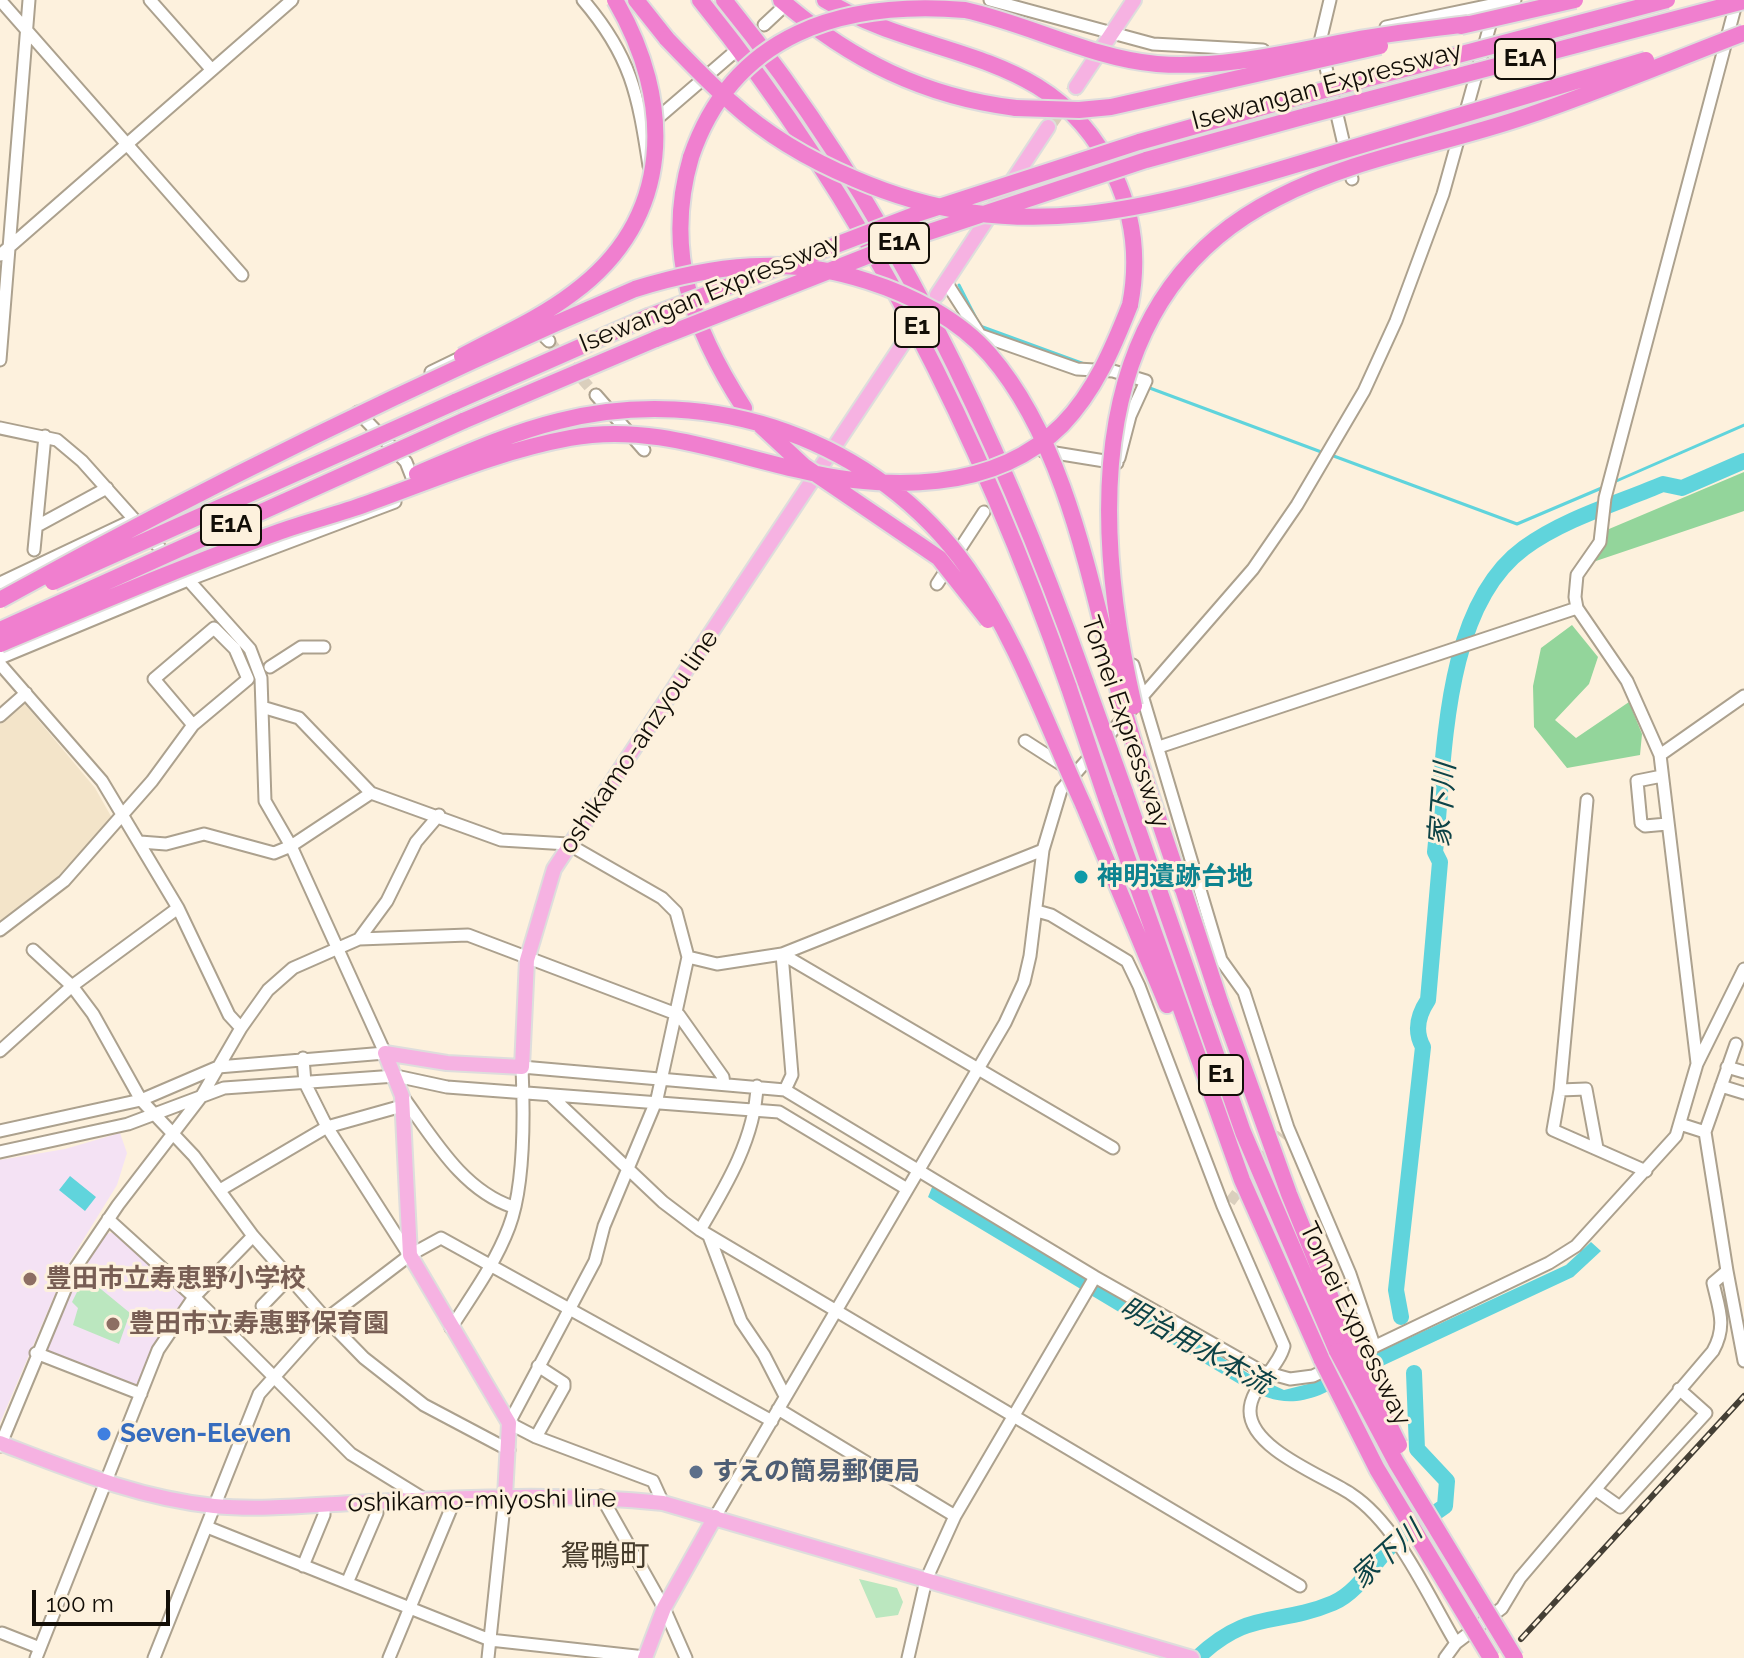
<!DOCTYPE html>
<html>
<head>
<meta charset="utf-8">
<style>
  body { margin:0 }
  #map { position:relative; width:1744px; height:1658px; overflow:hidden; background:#fdf1dd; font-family:Raleway,sans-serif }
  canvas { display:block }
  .scale { position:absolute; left:32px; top:1590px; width:138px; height:36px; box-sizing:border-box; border:4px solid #120e07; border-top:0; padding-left:10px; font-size:24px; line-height:28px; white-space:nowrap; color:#120e07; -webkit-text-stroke:6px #fdf1dd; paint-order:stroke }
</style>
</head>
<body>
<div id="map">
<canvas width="1744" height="1658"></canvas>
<div class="scale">100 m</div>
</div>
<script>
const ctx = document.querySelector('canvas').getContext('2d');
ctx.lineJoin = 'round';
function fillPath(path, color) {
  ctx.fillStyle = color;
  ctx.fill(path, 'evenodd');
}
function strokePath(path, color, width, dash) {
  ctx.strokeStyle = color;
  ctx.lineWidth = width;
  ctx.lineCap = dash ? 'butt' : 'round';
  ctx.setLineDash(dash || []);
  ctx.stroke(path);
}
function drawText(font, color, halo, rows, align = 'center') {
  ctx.font = font + ' Raleway,"Noto Sans JP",sans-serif';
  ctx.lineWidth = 6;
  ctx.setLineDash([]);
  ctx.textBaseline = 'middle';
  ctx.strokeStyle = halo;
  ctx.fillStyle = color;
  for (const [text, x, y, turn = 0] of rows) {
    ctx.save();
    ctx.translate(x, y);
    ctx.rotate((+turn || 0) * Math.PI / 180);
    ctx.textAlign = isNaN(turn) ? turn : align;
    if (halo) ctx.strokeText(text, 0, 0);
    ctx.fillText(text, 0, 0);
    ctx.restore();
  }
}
fillPath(new Path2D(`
  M24,703l71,85 17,30 -55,59 -57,44v-197z`), '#f3e4c9');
fillPath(new Path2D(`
  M120,1133l7,20 -10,32 -50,81 -67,157v-263l65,-11z
  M115,1232l73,66 -50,92 -91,-34 -2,-7 41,-86 19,-29z`), '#f4e2f4');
fillPath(new Path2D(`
  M85,1276l45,37 -11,31 -46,-19 5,-17 -6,-6z
  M859,1579l38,9 6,14 -5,13 -22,3z`), '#bbe7bf');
fillPath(new Path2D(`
  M1744,472v39l-151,51 16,-33z
  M1572,625l26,32 -9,27 -34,36 21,18 53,-36 13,32 -2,21 -73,13 -33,-41 -1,-41 8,-38z`), '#93d59b');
fillPath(new Path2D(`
  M70,1176l26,21 -11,14 -26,-21z
  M933,1185l318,190 33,15 28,-7 254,-118 25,-23 10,9 -28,26 -253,118c-29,11 -48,7 -76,-8l-305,-183 -11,-7z`), '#60d4dc');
strokePath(new Path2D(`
  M959,285l21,41 107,39
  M1147,387l177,66
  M1331,455l186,69 87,-37
  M1614,482l130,-57`), '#60d4dc', 3);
strokePath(new Path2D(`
  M1401,1317l-5,-27 27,-243c-9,-16 -5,-32 5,-47l12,-138 -5,-10c10,-93 7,-244 89,-304 39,-29 94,-45 139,-64l19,4 62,-27
  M1197,1658c53,-50 79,-31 136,-55 28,-12 43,-46 66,-65 15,-12 31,-21 46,-32l2,-25 -30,-32 -3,-76`), '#60d4dc', 16);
strokePath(new Path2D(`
  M549,341l47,54
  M1230,1202l52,-68`), '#dacfbd', 11, [11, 5.5]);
strokePath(new Path2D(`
  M1048,127l28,-40`), '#dacfbd', 14, [14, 7]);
const minor = new Path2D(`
  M0,0l242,275
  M150,0l62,70
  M583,0c48,56 55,94 66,166
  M990,0l163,44 110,6
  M1330,0l-10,42 32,137
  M764,25l15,-14
  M1386,27l129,-27
  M652,123l79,-68
  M0,255l292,-255
  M946,282l34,53 97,34 36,2 33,10 -16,35 -11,42
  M535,327l14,14
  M0,360l29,-360
  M431,372l35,-17
  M596,395l48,55
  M358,412l48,50 9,23
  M0,428l57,12 25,21 168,188 11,29 4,123 26,45 94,207 -167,14 -77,33 -141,31
  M1043,451l74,12
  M39,525l68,-37
  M34,550l11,-114
  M0,583l133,-63
  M937,584l47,-72
  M0,658l188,-78 207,-78
  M0,664l102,117 76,127 51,107 12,13
  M1133,665l88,295 23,32 44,136 62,146 24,71
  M270,667l31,-20h23
  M262,707l37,11 72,75 130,47 67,4 94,54 14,14 12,45 -31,142 -53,127 -9,35 -86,162 27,14 117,44 10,22
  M0,716l26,-23
  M1025,741l42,27
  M1159,747l418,-139
  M1660,755l84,-59
  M1662,776l-25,5 4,42 4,3 22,-2
  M140,842l26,2 38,-10 70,19 17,-7 80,-53
  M1037,911l14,4 76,46 12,25 84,220 61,140c-6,23 -34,41 -34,65 0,38 74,65 101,83 46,30 77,102 105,149l-11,15
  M0,930l64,-49 88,-100 41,-56 55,-46 -13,-30 -21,-21 -60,51 39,46
  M359,939l28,-38 29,-59 23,-27
  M33,950l39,36 21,28 48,86 53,56 59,80 73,83 38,39 60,47 85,45
  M782,954l331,194
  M782,954l10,121 -7,15
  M688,957l29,7 65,-10 261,-104
  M0,1051l72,-65 106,-78
  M303,1058l2,25 22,44 82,128
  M1697,1063l-37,-308 -33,-74 -50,-73 -2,-11 2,-22 23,-33 5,-44 132,-498
  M1727,1067l17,5
  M1721,1086l23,7
  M1560,1090l27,-290
  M550,1095l113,107 37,28 600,356
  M403,1097c30,41 59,93 110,110
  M1680,1124l25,8
  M1705,1132l31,-88
  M1597,1148l-11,-59 -26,1 -7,40 93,41
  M0,1152l128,-28 96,-36 172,-12 51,11 332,25 128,77
  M220,1190l107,-63 75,-21
  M108,1219l86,78 157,157 73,45
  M700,1230c26,-44 55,-92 57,-144
  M709,1236l32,85 23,34 21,41
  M1727,1271l17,90
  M262,1306l26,-27
  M451,1328c21,-33 44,-64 58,-101 16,-42 15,-115 13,-160l263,23 310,187 166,94 29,8 23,-3 236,-113 27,-17 100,-110 21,-72 47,-95
  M36,1353l105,41
  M778,1409l177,107
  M536,1437l28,-50v-4l-26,-17
  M0,1446l72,-173 46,-68 83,-108 40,-69 27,-38 25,-22 66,-29 109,-4 211,80 44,62 1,7
  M1596,1490l24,17 86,-94 -27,-24
  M601,1496l63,112 22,50
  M715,1517l290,-494 19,-41 6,-26 13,-106 18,-60 192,-221 44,-64 67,-114 32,-70 47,-127 54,-194
  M207,1527l283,113 155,17
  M303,1566l21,-51v-11
  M347,1583l30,-70 -1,-11
  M2,1633l38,15
  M1456,1643l46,-35 18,-30 193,-227c14,-25 6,-42 0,-68l14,-12 -22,-139
  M36,1658l122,-308 36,-53 59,-61
  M154,1658l105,-264 67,-75 84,-64 31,-17 331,183
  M389,1658l66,-159
  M488,1658l17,-162
  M908,1658l18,-78 29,-64 140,-239`);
const major = new Path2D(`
  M1076,87l58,-87
  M937,295l111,-168
  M0,1443c71,27 138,55 214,63 52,5 106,-2 158,-4 97,-5 194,-9 291,1l529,155
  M505,1496l4,-73 -99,-168 -8,-159 -17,-43 62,10 75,4 5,-107 27,-91 354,-533
  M645,1658l19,-50 51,-91`);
const highway = new Path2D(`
  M636,0l31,39
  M700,0c167,205 282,440 369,688
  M724,0c165,202 276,438 362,683
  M781,0c69,60 144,97 235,108
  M825,0c106,64 228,44 289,174 20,42 25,85 16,131
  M1139,142l163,-46
  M691,157c-28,95 2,172 53,251
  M1146,160l160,-44
  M455,402l193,-85
  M463,421l193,-82
  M1125,792l118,340 94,219
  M1106,798l136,382 80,180
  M1083,804l84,201
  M1220,1002l69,192 61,151`);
strokePath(minor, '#aca18e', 15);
strokePath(major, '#dedddc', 18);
strokePath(highway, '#dedddc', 20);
strokePath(minor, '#fff', 11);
strokePath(major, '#f6b2e2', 14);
strokePath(highway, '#f07fcf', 16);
const rail = new Path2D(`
  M1521,1639l223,-243`);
strokePath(rail, '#443f35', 6);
strokePath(rail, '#fdf1dd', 3, [9]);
const highwayBridge = new Path2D(`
  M1461,26l114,-26
  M667,39c21,22 42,44 65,64 35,32 80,58 123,76 164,71 297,29 460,-20 110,-33 220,-66 331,-99
  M1302,96l365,-96
  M1016,108l63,2 32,-3 269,-61
  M1306,116l438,-115
  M691,157c42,-123 150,-157 274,-147 64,14 126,48 192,54 67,5 132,-12 197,-24 38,-7 76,-11 114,-16
  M648,317l269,-103 222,-72
  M656,339l267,-105 223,-74
  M462,356c37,-20 77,-37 111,-63 102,-75 101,-192 42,-293
  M761,426l43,40 135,92 49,62
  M417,474c47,-20 93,-41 142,-53 153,-39 318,19 409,148 49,71 79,157 115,235
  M53,582l402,-180
  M0,600c206,-114 418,-218 635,-311 77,-24 154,-34 232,-8 44,14 92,38 123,74 76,88 100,227 129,337 18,67 41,131 63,196
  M0,630l463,-209
  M0,644c91,-38 183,-78 276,-111 29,-11 60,-18 90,-29 67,-24 133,-53 204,-66 79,-15 153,15 229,32 87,21 195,23 263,-45 33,-34 51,-77 68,-120
  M1086,683l39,109
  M1069,688l37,110
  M1134,706c-42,-182 -52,-410 143,-508 77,-40 165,-53 247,-81 74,-25 147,-56 220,-84
  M1180,880l40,122
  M1350,1345l49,100
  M1337,1351l59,111 119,196
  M1322,1360l55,109 114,189`);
strokePath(highwayBridge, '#dedddc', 20, []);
strokePath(highwayBridge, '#f07fcf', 16);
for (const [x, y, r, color] of [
  [1081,877,8,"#0f9aa8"],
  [30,1279,8,"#8d6e63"],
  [113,1324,8,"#8d6e63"],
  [104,1434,8,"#3f7fe0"],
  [696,1472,8,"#5c6f8a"]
]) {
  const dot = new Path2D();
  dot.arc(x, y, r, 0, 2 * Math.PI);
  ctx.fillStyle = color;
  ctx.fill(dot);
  strokePath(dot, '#fdf1dd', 3);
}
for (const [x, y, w] of [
  [1525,59,60],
  [899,243,60],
  [917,327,44],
  [231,525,60],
  [1221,1075,44]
]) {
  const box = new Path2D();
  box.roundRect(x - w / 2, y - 20, w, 40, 6);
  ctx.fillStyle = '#fdf1dd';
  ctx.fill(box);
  strokePath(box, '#120e07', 2);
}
drawText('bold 24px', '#120e07', null, [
  ["E1A",1525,59],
  ["E1A",899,243],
  ["E1",917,327],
  ["E1A",231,525],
  ["E1",1221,1075]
]);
drawText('26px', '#120e07', '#fdf1dd', [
  ["Isewangan Expressway",1327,86,-15],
  ["Isewangan Expressway",710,293,-22],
  ["Tomei Expressway",1125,722,71],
  ["oshikamo-anzyou line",639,742,-56],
  ["Tomei Expressway",1355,1324,64],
  ["oshikamo-miyoshi line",482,1501,-1]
]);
drawText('bold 26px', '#0d838f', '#fdf1dd', [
  ["神明遺跡台地",1097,877]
], 'left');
drawText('bold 26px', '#785e54', '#fdf1dd', [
  ["豊田市立寿恵野小学校",46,1279],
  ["豊田市立寿惠野保育園",129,1324]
], 'left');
drawText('bold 26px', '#366cbe', '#fdf1dd', [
  ["Seven-Eleven",120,1434]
], 'left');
drawText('bold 26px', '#4e5e75', '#fdf1dd', [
  ["すえの簡易郵便局",712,1472]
], 'left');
drawText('italic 28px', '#0d4347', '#fdf1dd', [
  ["家下川",1443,805,-86],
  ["明治用水本流",1195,1346,29],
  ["家下川",1387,1555,-42]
]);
drawText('30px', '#453b2b', '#fdf1dd', [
  ["鴛鴨町",605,1557]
]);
</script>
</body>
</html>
